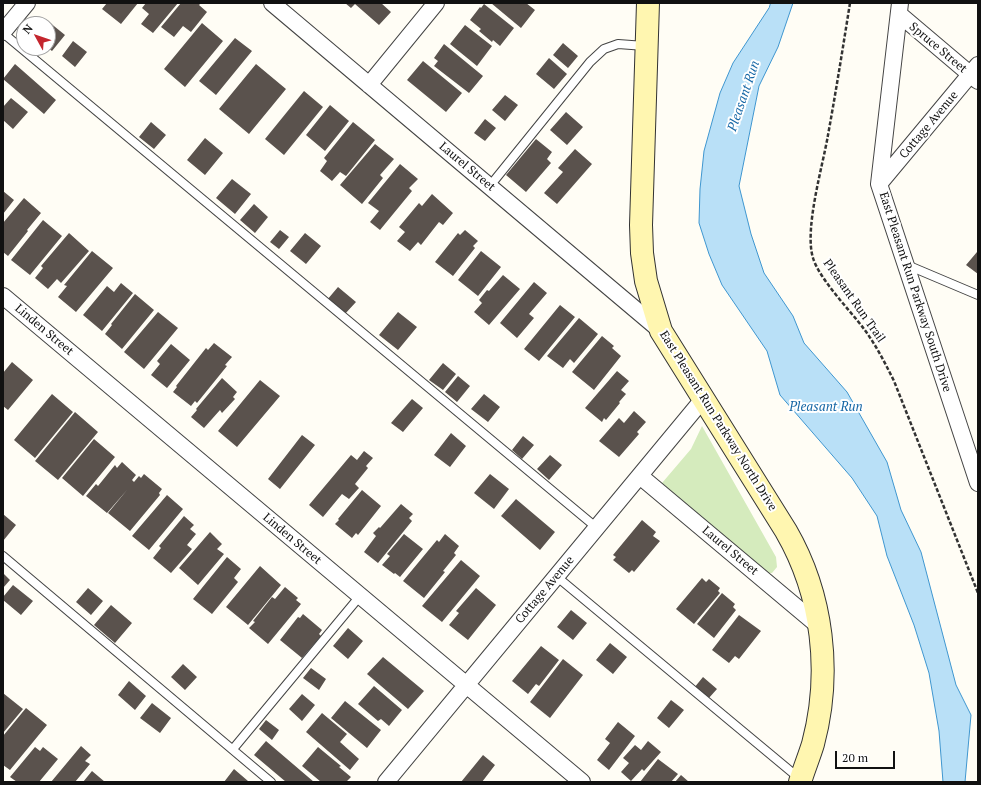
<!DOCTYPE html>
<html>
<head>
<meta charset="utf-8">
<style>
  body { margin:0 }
  #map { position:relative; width:981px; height:785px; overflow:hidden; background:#fffdf5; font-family:"PT Serif",serif }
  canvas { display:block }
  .frame { position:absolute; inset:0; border:4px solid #111; pointer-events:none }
  .north { position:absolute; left:16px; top:16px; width:40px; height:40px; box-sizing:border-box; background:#fff; border:1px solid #a0a0a0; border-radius:50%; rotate:310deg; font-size:11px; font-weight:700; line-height:16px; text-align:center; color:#111 }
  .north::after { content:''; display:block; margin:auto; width:14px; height:18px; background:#c4262e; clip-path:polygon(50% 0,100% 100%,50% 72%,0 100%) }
  .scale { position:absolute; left:835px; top:751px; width:60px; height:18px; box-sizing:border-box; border:2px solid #111; border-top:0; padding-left:5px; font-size:12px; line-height:14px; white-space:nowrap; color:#111; -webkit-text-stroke:3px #fff; paint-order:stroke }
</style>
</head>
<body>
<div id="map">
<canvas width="981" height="785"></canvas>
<div class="frame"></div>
<div class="north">N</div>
<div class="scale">20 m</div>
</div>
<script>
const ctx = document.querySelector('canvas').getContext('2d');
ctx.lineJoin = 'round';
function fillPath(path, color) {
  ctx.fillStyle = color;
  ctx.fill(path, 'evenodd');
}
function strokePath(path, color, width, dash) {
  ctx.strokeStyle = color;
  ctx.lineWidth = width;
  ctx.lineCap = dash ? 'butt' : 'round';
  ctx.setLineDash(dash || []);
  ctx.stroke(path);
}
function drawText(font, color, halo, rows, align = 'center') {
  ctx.font = font + ' "PT Serif",serif';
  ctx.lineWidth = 4;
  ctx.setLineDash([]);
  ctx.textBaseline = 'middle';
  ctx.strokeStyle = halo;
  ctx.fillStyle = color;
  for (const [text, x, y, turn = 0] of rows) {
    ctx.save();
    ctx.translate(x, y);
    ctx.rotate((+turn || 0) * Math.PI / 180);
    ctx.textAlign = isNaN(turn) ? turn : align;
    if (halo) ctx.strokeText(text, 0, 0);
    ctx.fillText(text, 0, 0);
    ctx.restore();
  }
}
fillPath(new Path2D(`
  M702,426l74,131 1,10 -5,6h-6l-104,-90 29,-34z`), '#d5ebbd');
const water = new Path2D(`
  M771,3h22l-15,44 -19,39 -20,100 12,48 13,39 29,43 11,27 43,49 40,70 14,48 20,42 35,133 15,30 -6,67h-22l-4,-51 -10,-58 -15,-48 -27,-69 -10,-40 -25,-38 -72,-83 -13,-44 -45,-66 -13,-31 -10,-31 1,-34 4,-38 16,-58 13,-30 36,-55z`);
fillPath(water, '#b9e0f7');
strokePath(water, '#3f96cf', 1);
fillPath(new Path2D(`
  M107,3h31l-17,21 -19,-15z
  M146,3h32l-25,30 -12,-9 8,-10 -7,-6z
  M181,3h20l-2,2 8,7 -16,20 -8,-6 -9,11 -13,-10z
  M345,3h36l10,9 -12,13 -24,-21 -4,4z
  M491,3h35l9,7 -14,18z
  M484,4l30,24 -14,18 -7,-6 -1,2 -13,-11 2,-2 -11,-9 10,-13 1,1z
  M49,22l16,13 -13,16 -4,-3 -1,-24z
  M202,23l21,18 -38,46 -21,-18z
  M465,25l27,21 -15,20 -27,-22z
  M235,38l17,13 -36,44 -17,-14z
  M73,41l14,11 -12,15 -13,-11z
  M563,43l15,13 -10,12 -15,-13z
  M444,44l39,32 -14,17 -35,-27 4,-5 -4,-3z
  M549,58l18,16 -13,15 -18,-15z
  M423,61l39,32 -16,19 -39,-32z
  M15,64l41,36 -12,14 -41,-35z
  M256,64l30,25 -37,45 -30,-25z
  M304,91l19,16 -39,48 -19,-16z
  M505,95l13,10 -13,16 -13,-11z
  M11,98l17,14 -15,17 -10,-9v-13z
  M330,105l19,16 -24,30 -19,-16z
  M566,112l17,15 -16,18 -17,-15z
  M485,119l11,9 -11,13 -11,-8z
  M151,122l15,13 -12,14 -15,-12z
  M353,122l22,18 -29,36 -6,-4 -8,9 -12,-10 7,-10 -3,-3z
  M205,138l18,15 -18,22 -18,-15z
  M536,139l16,13 -5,7 4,4 -25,29 -20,-17z
  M375,144l19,15 -14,16 3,3 -21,26 -22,-19z
  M575,149l17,15 -35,40 -13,-11 19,-21 -5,-4z
  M400,164l18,15 -9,9 3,3 -32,39 -10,-8 9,-11 -11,-8z
  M232,179l19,15 -16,20 -19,-16z
  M3,191l11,9 -11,14z
  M432,194l21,19 -10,12 -4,-3 -18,23 -3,-3 -8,9 -13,-10 8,-9 -6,-5 20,-24 3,3z
  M24,198l17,15 -14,17 1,1 -20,25 -5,-4v-29z
  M254,204l14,13 -13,16 -15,-13z
  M43,220l19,16 -32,39 -19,-15z
  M280,230l9,7 -10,12 -9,-7z
  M465,230l13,11 -5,5 2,2 -22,28 -18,-14 23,-29 2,2z
  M69,233l20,18 -28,32 -4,-4 -9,10 -13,-11 8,-10 -2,-2z
  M305,233l16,13 -15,18 -16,-13z
  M92,251l21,17 -37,44 -18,-15 9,-11 -3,-1z
  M481,251l20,16 -23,29 -20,-16z
  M977,252l1,1v21l-12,-9z
  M503,275l17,14 -31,36 -15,-13 8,-9 -3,-3 8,-10 2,1z
  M534,282l13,11 -18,21 5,4 -17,20 -17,-15z
  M121,283l12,10 -31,38 -19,-16 24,-29 7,6z
  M338,287l18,15 -12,13 -17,-15z
  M135,294l19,16 -32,39 -17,-15 7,-9 -1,-1z
  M560,305l15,12 -36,44 -15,-12z
  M158,312l20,16 -34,41 -20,-17z
  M398,312l19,15 -19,23 -19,-15z
  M579,318l19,16 -24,29 -4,-4 -7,9 -16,-12z
  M602,336l12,10 -2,2 9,8 -27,34 -22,-18z
  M214,343l18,14 -7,8 2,1 -30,37 -2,-2 -4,5 -18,-14 4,-5 -1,-1 30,-38 2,2z
  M171,344l19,16 -23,28 -16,-13 9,-11 -3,-3z
  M12,362l21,18 -25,30 -5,-4v-33z
  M443,363l13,11 -13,16 -14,-10z
  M617,371l12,10 -8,9 5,4 -7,8 1,1 -14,17 -2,-2 -2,4 -17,-14z
  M458,376l12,10 -13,16 -12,-10z
  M222,378l15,14 -4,5 2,2 -13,14 -2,-3 -16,18 -13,-11 6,-7 -1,-1z
  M260,380l20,16 -43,51 -19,-16z
  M52,394l21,18 -38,46 -21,-18z
  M484,394l16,13 -12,15 -17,-13z
  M412,399l11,9 -20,24 -12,-9z
  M634,411l12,11 -9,10 2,2 -20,23 -20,-16 20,-23 5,5z
  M75,412l23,20 -40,48 -23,-19z
  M451,433l15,13 -16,21 -16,-12z
  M302,435l13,10 -35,44 -12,-10z
  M523,436l11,9 -12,14 -10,-9z
  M94,439l21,18 -32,39 -21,-18z
  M364,451l9,7 -7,8 2,2 -13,16 4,4 -10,11 -7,-5 -19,23 -14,-12 42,-50 6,5z
  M550,455l12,10 -13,15 -12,-11z
  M122,462l14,13 -4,5 2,2 5,-6 2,2 3,-4 18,15 -3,4 1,2 -30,36 -22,-18 19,-23 -20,23 -21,-17 10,-12 2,2 17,-21 2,3z
  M490,474l19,15 -15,20 -20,-16z
  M362,490l19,16 -23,29 -2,-2 -4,5 -17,-14 4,-4 -1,-1z
  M167,495l16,14 -34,41 -17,-14z
  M516,499l39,33 -15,18 -39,-34z
  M401,504l12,10 -4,4 3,3 -34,42 -14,-11 12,-16 -3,-3 6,-6 1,1z
  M3,514l13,11 -13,16z
  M184,516l10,9 -4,4 6,5 -9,11 5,4 -21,24 -18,-15 8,-10 -2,-2z
  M642,520l14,12 -3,4 7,5 -26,31 -2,-2 -3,3 -16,-13 3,-3 -3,-2z
  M210,532l12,12 -5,5 7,5 -26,31 -19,-17z
  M404,534l19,15 -23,28 -5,-4 -1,1 -12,-9 8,-9 -3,-2z
  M445,534l14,12 -5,7 2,2 -13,16 2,1 -21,26 -21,-17 34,-41 2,2z
  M227,557l14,12 -7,9 4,4 -26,32 -19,-15z
  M461,560l19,16 -38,46 -20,-16z
  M260,566l21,19 -33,40 -22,-18z
  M3,573l7,7 -7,8z
  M702,578l4,4 3,-3 11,9 -2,3 2,2 -26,31 -18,-15z
  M13,585l20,16 -12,14 -18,-15v-3z
  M285,587l13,11 -2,2 5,4 -33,40 -19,-16 6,-6 -2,-1 19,-24 3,2z
  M88,588l15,13 -12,14 -15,-13z
  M476,588l20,17 -28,35 -19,-15 10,-12 -3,-2z
  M722,593l13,11 -2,3 3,3 -22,28 -17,-14z
  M111,605l21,18 -17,20 -21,-18z
  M571,610l16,13 -14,17 -16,-13z
  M303,614l19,16 -3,4 2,2 -19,22 -22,-18 18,-23 2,1z
  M739,615l22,16 -22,28 -4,-3 -6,7 -17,-13z
  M348,628l15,13 -15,18 -15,-13z
  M610,643l17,14 -14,17 -17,-14z
  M541,646l18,14 -20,26 -3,-2 -8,10 -16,-13z
  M383,657l41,34 -16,18 -41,-35z
  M563,659l20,16 -33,43 -20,-16z
  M183,664l14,13 -12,13 -14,-13z
  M311,668l15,11 -7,11 -16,-12z
  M703,677l14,12 -9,10 -14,-11z
  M129,681l17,15 -11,14 -17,-15z
  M374,686l28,24 -13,16 -8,-7 -3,2 -20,-17z
  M3,693l20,16 -20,24z
  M302,694l13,11 -13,16 -13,-12z
  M671,700l13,10 -15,18 -12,-10z
  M345,701l36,29 -14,18 -36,-30z
  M152,703l19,15 -11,15 -20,-15z
  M26,708l21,17 -37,45 -7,-5v-29z
  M322,713l25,21 -7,8 19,17 -9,11 -44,-38z
  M266,720l13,10 -7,10 -13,-11z
  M618,722l17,14 -26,34 -12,-10 13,-17 -5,-4z
  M266,741l48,41h-28l-32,-27z
  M648,741l13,11 -17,19 -2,-2 -11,12 -10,-9 8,-9 -6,-5 12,-13 6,5z
  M81,746l10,9 -6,6 5,3 -15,18h-24z
  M35,747l5,4 3,-4 15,12 -19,23h-22l-7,-5z
  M318,747l23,19 -2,1 12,10 -5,5h-25l-19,-16z
  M483,755l12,10 -13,17h-21z
  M658,759l20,15 -7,8h-31z
  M234,769l14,12 -2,1h-22z
  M92,771l13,11h-22z
  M681,775l8,7h-14z`), '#5a524d');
const lane = new Path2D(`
  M3,33l594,495
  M489,187l101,-125 14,-13 14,-5 27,2
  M907,265l71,30
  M3,556l268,226
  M556,576l244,203
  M233,749l127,-153`);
const street = new Path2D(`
  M272,3l389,328
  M900,3l-21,181 99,299
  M899,14l79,67
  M3,32l24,-29
  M369,85l67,-82
  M879,184l99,-119
  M3,296l579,486
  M640,476l180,151
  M386,782l318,-384`);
const secondary = new Path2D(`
  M648,3l-7,222 1,28 4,28 15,50 125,200c37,64 46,142 27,213 -4,13 -9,25 -13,38`);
strokePath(lane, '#444', 10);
strokePath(street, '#444', 18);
strokePath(secondary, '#333', 24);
strokePath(new Path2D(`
  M850,3c-7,44 -14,88 -22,132 -5,30 -24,94 -15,123 7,22 36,51 51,71 12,16 21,34 30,52l84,212`), '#333', 2.5, [4, 2]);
strokePath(lane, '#fff', 8);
strokePath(street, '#fff', 16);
strokePath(secondary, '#fff6b0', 22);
drawText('12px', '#111', '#fff', [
  ["Spruce Street",938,48,40],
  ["Cottage Avenue",929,125,-50],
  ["Laurel Street",467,167,40],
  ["East Pleasant Run Parkway South Drive",915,292,72],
  ["Pleasant Run Trail",854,301,55],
  ["Linden Street",44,330,40],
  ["East Pleasant Run Parkway North Drive",718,421,58],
  ["Linden Street",292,539,40],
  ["Laurel Street",730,551,40],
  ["Cottage Avenue",545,590,-50]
]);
drawText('italic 13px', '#1768a6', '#fff', [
  ["Pleasant Run",744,96,-71],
  ["Pleasant Run",826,407]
]);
</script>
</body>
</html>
